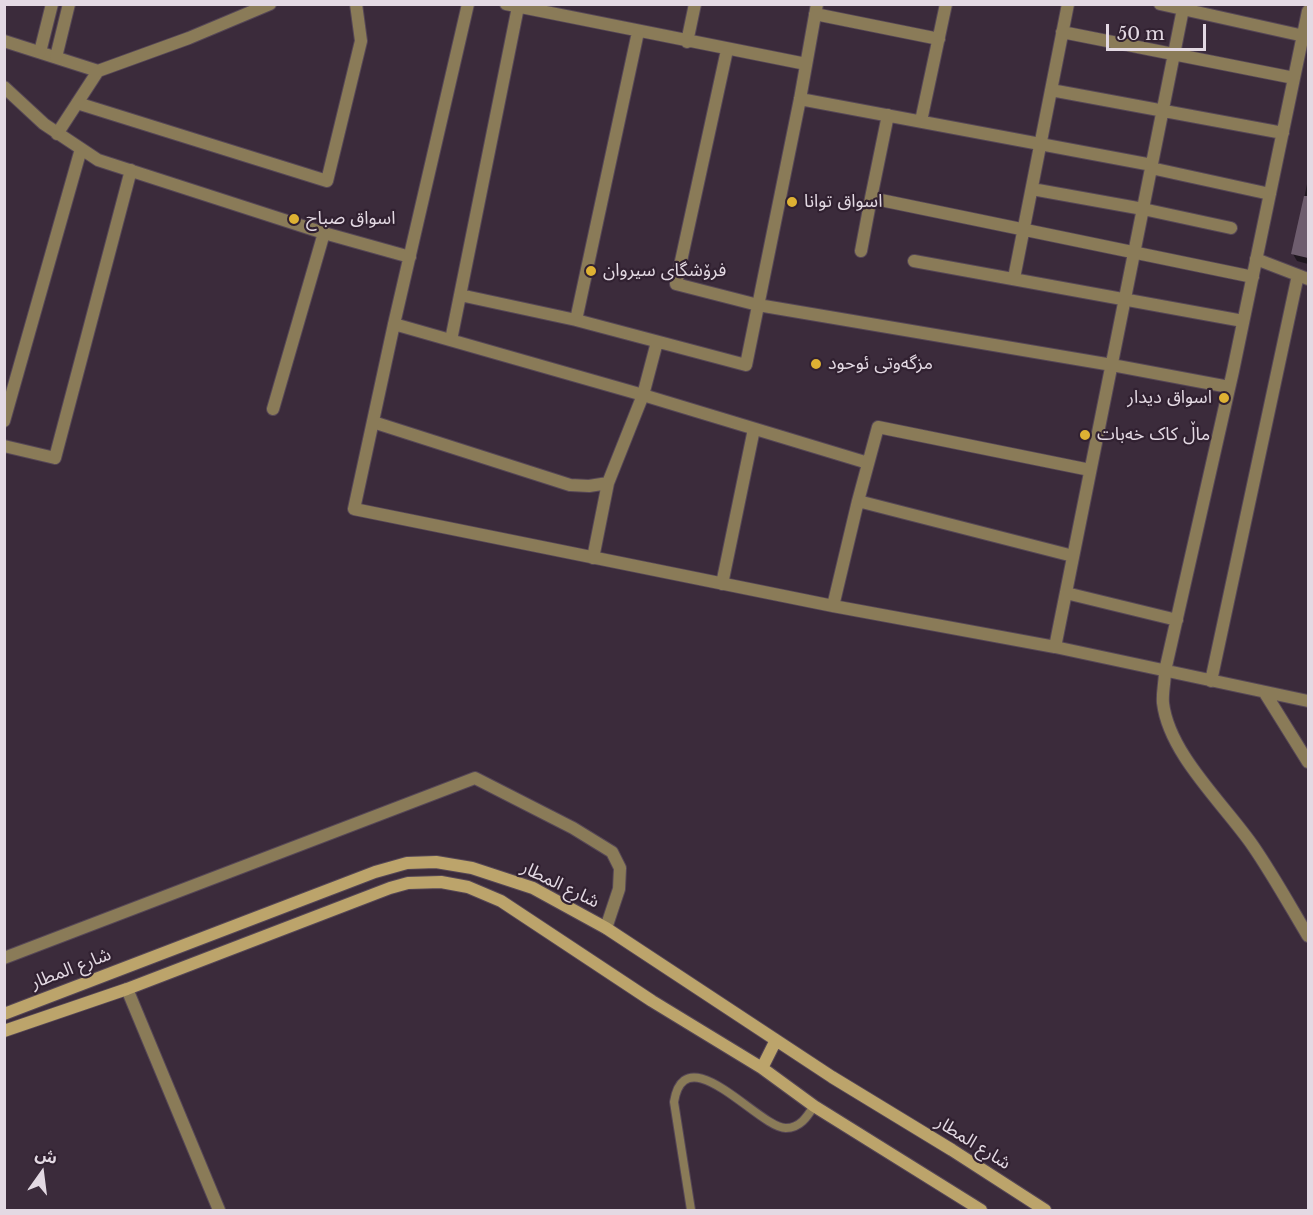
<!DOCTYPE html>
<html>
<head>
<meta charset="utf-8">
<style>
  body { margin:0 }
  #map { position:relative; width:1313px; height:1215px; overflow:hidden; background:#3b2b3b; font-family:"Libre Baskerville","Noto Sans Arabic",serif }
  canvas { display:block }
  .frame { position:absolute; inset:0; border:6px solid #e3d9e3; pointer-events:none }
  .north { position:absolute; left:12px; top:1143px; width:60px; height:60px; -webkit-text-stroke:4px #312131; paint-order:stroke; rotate:14deg; font-size:16px; font-weight:700; line-height:24px; text-align:center; color:#e3d9e3 }
  .north::after { content:''; display:block; margin:auto; width:21px; height:27px; background:#e3d9e3; clip-path:polygon(50% 0,100% 100%,50% 72%,0 100%) }
  .scale { position:absolute; left:1106px; top:24px; width:100px; height:27px; box-sizing:border-box; border:3px solid #e3d9e3; border-top:0; padding-left:8px; font-size:18px; line-height:21px; white-space:nowrap; color:#e3d9e3; -webkit-text-stroke:4px #312131; paint-order:stroke }
</style>
</head>
<body>
<div id="map">
<canvas width="1313" height="1215"></canvas>
<div class="frame"></div>
<div class="north">ش</div>
<div class="scale">50 m</div>
</div>
<script>
const ctx = document.querySelector('canvas').getContext('2d');
ctx.lineJoin = 'round';
function fillPath(path, color) {
  ctx.fillStyle = color;
  ctx.fill(path, 'evenodd');
}
function strokePath(path, color, width, dash) {
  ctx.strokeStyle = color;
  ctx.lineWidth = width;
  ctx.lineCap = dash ? 'butt' : 'round';
  ctx.setLineDash(dash || []);
  ctx.stroke(path);
}
function drawText(font, color, halo, rows, align = 'center') {
  ctx.font = font + ' "Libre Baskerville","Noto Sans Arabic",serif';
  ctx.lineWidth = 4.5;
  ctx.setLineDash([]);
  ctx.textBaseline = 'middle';
  ctx.strokeStyle = halo;
  ctx.fillStyle = color;
  for (const [text, x, y, turn = 0] of rows) {
    ctx.save();
    ctx.translate(x, y);
    ctx.rotate((+turn || 0) * Math.PI / 180);
    ctx.textAlign = isNaN(turn) ? turn : align;
    if (halo) ctx.strokeText(text, 0, 0);
    ctx.fillText(text, 0, 0);
    ctx.restore();
  }
}
fillPath(new Path2D(`
  M1308,179v85l-11,-3 -4,-7z`), '#0007');
fillPath(new Path2D(`
  M1304,196h4v62l-17,-4z`), '#6e5d6e');
const service = new Path2D(`
  M691,1210l-17,-108c11,-68 86,27 112,26 14,0 21,-11 28,-22`);
const minor = new Path2D(`
  M468,4l-74,320 -40,185 479,97 222,41 253,54
  M506,4l300,60
  M1160,4l144,32
  M1308,11l-75,360 -68,300c0,11 -3,22 -2,32 6,51 61,101 90,143 20,29 37,60 55,90
  M815,14l124,25
  M1062,32l232,46
  M4,41l94,30 91,-33 81,-34
  M687,42l8,-38
  M727,50l-51,234 82,21 354,60 117,22
  M4,87l40,37 54,36 226,73 86,24
  M1051,90l232,43
  M800,99l352,66
  M77,103l250,78 34,-140 -5,-37
  M888,115l-17,83 382,79
  M921,121l25,-117
  M57,134l41,-63
  M1151,168l119,26
  M1032,189l111,20 88,19
  M861,251l10,-53
  M1256,259l52,20
  M914,261l329,60
  M1014,278l54,-274
  M460,295l116,25 170,45 54,-266 17,-95
  M576,320l62,-288
  M394,324l249,71 225,68
  M451,340l67,-333
  M273,409l51,-176
  M4,421l77,-272
  M373,422l197,63 19,1 19,-3 35,-88 14,-53
  M4,446l51,12 76,-288
  M858,501l215,55
  M593,558l15,-75
  M722,584l32,-155
  M1066,593l111,27
  M833,606l25,-105 20,-74 212,43
  M1055,647l128,-638
  M1211,681l87,-406
  M1265,693l43,69
  M4,958l471,-180 98,50 39,24 8,16 -1,21 -13,39
  M127,989l92,221`);
const tertiary = new Path2D(`
  M40,52l12,-48
  M56,57l13,-53`);
const secondary = new Path2D(`
  M4,1014l371,-142 32,-9 29,-1 36,6 61,20 73,40 226,149 120,73 93,60
  M4,1031l123,-42 263,-101 18,-5 33,-1 27,5 33,14 151,100 110,67 52,38 167,104
  M762,1068l14,-28`);
strokePath(service, '#564756', 10);
strokePath(minor, '#564756', 14);
strokePath(tertiary, '#564756', 14);
strokePath(secondary, '#564756', 14);
strokePath(service, '#8a7b58', 8);
strokePath(minor, '#8a7b58', 12);
strokePath(tertiary, '#8a7b58', 12);
strokePath(secondary, '#bca46b', 12);
for (const [x, y, r, color] of [
  [792,202,6,"#deb133"],
  [294,219,6,"#deb133"],
  [591,271,6,"#deb133"],
  [816,364,6,"#deb133"],
  [1224,398,6,"#deb133"],
  [1085,435,6,"#deb133"]
]) {
  const dot = new Path2D();
  dot.arc(x, y, r, 0, 2 * Math.PI);
  ctx.fillStyle = color;
  ctx.fill(dot);
  strokePath(dot, '#312131', 2);
}
drawText('18px', '#e3d9e3', '#312131', [
  ["اسواق توانا",804,202],
  ["اسواق صباح",306,219],
  ["فرۆشگای سیروان",603,271],
  ["مزگەوتی ئوحود",828,364],
  ["اسواق ديدار",1212,398,"right"],
  ["ماڵ کاک خەبات",1097,435]
], 'left');
drawText('18px', '#e3d9e3', '#312131', [
  ["شارع المطار",560,885,26],
  ["شارع المطار",71,969,-21],
  ["شارع المطار",973,1143,32]
]);
</script>
</body>
</html>
